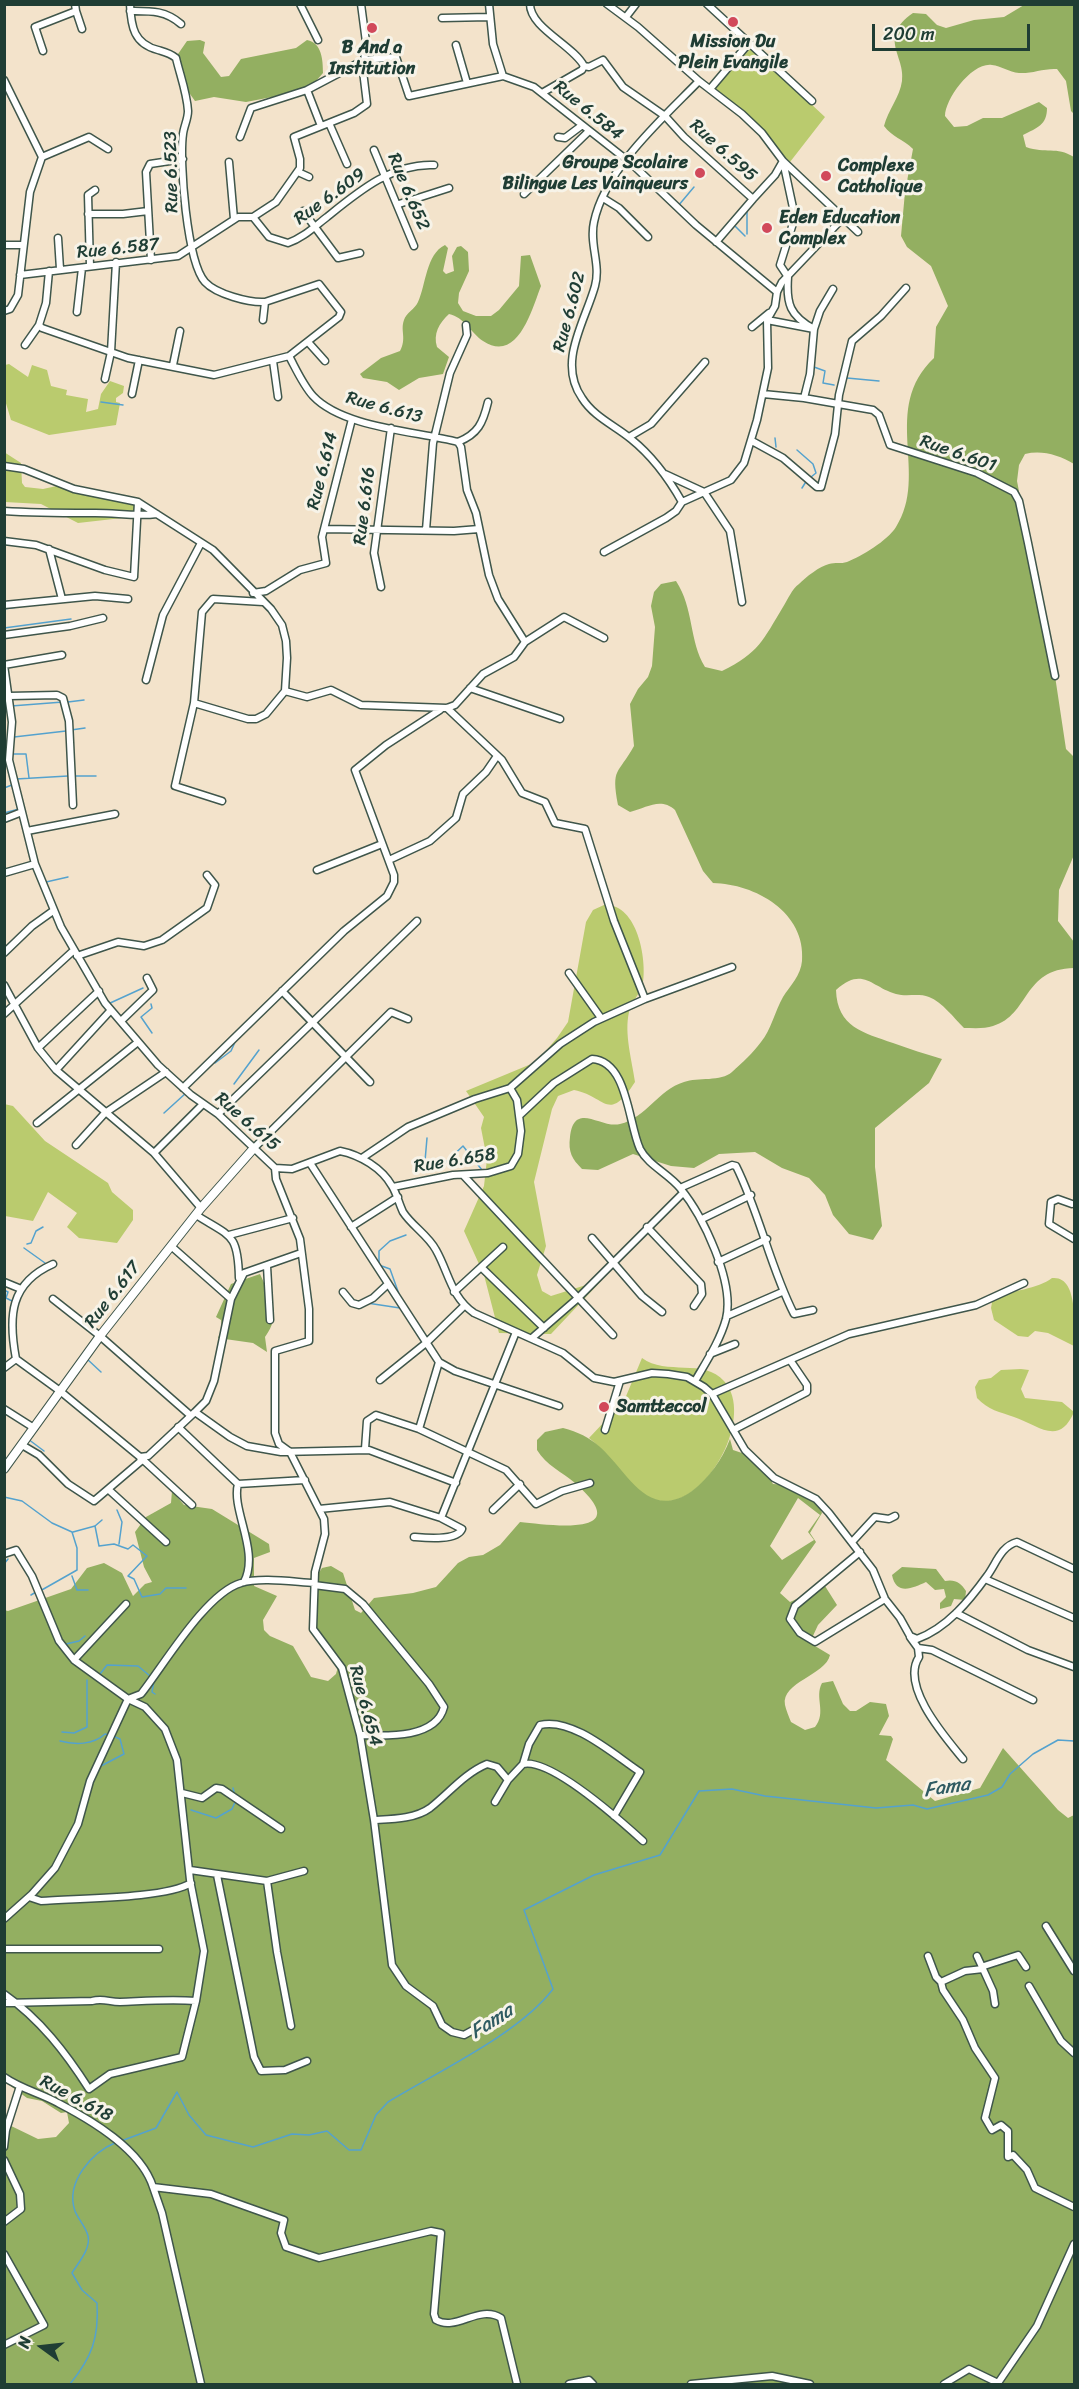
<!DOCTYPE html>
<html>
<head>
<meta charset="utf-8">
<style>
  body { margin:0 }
  #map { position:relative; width:1079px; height:2389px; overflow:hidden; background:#f3e3cb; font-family:Sriracha,sans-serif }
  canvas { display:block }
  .frame { position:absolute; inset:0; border:6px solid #1f3d34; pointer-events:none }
  .north { position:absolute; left:12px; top:2317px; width:60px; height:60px; -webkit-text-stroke:4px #f7f3e8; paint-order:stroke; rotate:285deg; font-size:16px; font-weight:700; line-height:24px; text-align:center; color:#1f3d34 }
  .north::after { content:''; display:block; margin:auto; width:21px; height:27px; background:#1f3d34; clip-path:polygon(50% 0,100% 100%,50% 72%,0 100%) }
  .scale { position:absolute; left:872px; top:24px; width:158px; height:27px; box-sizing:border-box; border:3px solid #1f3d34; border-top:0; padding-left:8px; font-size:18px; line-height:21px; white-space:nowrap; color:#1f3d34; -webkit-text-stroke:4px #f7f3e8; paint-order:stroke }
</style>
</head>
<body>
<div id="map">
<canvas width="1079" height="2389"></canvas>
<div class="frame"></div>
<div class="north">N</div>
<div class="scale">200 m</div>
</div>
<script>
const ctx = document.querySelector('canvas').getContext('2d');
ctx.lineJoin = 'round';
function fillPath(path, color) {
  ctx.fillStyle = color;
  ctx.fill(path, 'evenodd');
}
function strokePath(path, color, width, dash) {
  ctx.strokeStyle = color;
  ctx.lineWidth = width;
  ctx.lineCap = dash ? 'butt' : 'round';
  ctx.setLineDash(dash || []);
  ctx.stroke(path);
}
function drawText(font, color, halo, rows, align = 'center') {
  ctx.font = font + ' Sriracha,sans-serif';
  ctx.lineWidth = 6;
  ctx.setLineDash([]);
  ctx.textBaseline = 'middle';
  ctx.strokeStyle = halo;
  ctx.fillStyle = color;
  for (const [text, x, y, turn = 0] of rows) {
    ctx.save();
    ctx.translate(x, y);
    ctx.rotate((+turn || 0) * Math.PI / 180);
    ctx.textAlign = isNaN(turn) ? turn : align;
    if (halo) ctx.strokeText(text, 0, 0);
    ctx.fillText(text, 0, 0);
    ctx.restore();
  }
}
fillPath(new Path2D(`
  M751,48l74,69 -35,45 -76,-73z
  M9,364l19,13 4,-12 15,5 4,16 16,4 -1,5 22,4 -2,13 12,-3 3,-15 9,-13 14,5 -1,7 -7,5v4l4,1 -4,22 -67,10 -38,-15 -6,-20v-35z
  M4,452l17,11 1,20 3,4 18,2 23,-5 78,20v5l-4,4 -18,5 -44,5 -37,-19 -36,-2z
  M604,905c33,-2 43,53 39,78 -2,10 -12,19 -14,29 -5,22 3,48 6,70 -27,42 -29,14 -61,8l-16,6 -6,13 -18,73 12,64 -9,29 5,16 9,5 51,-16 -51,54 -52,-1 -15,-58 -20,-44 20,-45 3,-27 -6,-31 3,-11 -18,-26 70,-29 21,-24 11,-16 18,-100 7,-12z
  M4,1104l9,2 32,35 63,42 4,9 21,18v10l-16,23 -38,-5 -12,-11 10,-14 -29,-21 -15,29 -28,-5z
  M1052,1278c27,-3 22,49 22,68l-26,-13 -13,-2 -7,6 -10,-1 -24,-16 -3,-12 2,-11c18,-6 45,-8 59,-19z
  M642,1358c24,18 62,0 82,23 33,36 -21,133 -68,119 -24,-6 -46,-46 -67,-62l35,-37z
  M1021,1369l8,1 -8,19 4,9 37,4 12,10c-15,35 -36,13 -60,5 -14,-5 -26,-7 -37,-19l-2,-11 4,-7 12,-2 10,-8z`), '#bacb6e');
fillPath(new Path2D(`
  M1024,5h50v109l-3,-3 -5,-30 -9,-12c-13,-1 -26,5 -38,4 -10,-1 -18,-7 -27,-8 -20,-3 -47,34 -47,51l9,11 13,-1 16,-8h19l37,-16 8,6c0,17 -10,20 -24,27l3,12c20,7 30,-1 48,10v307c-15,-9 -32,-14 -49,-10l-6,11 -2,16 38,195 11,73 8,8v98l-15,35 -1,31 16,21v26c-52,1 -44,47 -81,58 -8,3 -20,2 -29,2 -10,-10 -22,-26 -35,-31 -10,-4 -23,0 -33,-3 -25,-7 -33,-28 -60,-4 1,37 28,43 57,53 16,6 33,11 49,16l-13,24 -54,45v39l7,59 -9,14 -24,-6 -16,-19 -8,-20 -16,-17 -27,-10 -27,-16 -36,2 -25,14 -23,-2 -38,-12 -35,16 -16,-1c-10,-10 -14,-17 -12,-32 4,-37 31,-8 50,-13 26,-6 38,-34 64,-42 14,-5 37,0 48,-10 10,-9 21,-19 29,-30 10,-12 14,-31 22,-45 7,-11 18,-22 19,-36 4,-49 -47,-77 -89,-78l-10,-12 -28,-61c-15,-13 -28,-2 -45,2l-12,-7c-7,-38 0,-30 16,-59l-4,-42 8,-15 10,-12 4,-11 3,-39 -4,-21 3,-14 7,-8 15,-3c18,27 13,60 29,86l17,4c37,-18 41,-31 61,-64 5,-8 9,-18 16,-23 7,-7 21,-18 30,-20 6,-2 12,0 18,-2 15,-6 40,-21 49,-35 34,-53 -16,-118 38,-169l2,-31 12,-21 -17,-40 -24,-19 -6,-11 4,-44 8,-43c-10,-10 -21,-12 -29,-23 4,-16 16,-29 18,-45 4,-25 -25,-43 11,-68l13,1 11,11 9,3 28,-8 30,-3z
  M200,40l5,2 -2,11 18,24 8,-1 12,-17 55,-11 11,-8c15,3 16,20 16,33l-7,8 -23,12 -47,9 -32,-5 -19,4 -10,-14 -7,-33 9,-13z
  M445,245l3,3 -5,23 3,3 8,-3 -2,-15 5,-9 4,-1 7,6 1,19 -10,22 -1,10 5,8 13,5h15l8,-6 20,-24 2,-30 9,-1 11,31c-9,23 -23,78 -58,55 -12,-8 -19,-24 -34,-27 -10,9 -16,20 -12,33l12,10 -6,17 -24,4 -20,12 -12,-8 -24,-4 -3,-4 21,-16 19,-7c7,-13 0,-20 4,-31 2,-7 11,-11 14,-18 8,-17 8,-48 27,-57z
  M260,1274c11,24 22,40 5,63l2,15 -14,-9 -35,-5 4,-10 -1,-8 -5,-3 15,-33z
  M563,1428c15,4 26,9 37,19 28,25 48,75 92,44 17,-13 30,-31 38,-52l3,11 15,5 17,16 8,13c19,1 44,8 49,29l-12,20 6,9 -36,51 10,9 35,-16 12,19 -19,20 -6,13 3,8 15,9c-4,20 -49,27 -45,50 1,5 4,12 6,17l14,8 10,-3c12,-15 -1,-29 7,-44l11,-2 10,23 7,7h6l14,-9 16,2 3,12 -10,19 12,1 2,3 -7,21 49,41 45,-13 23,-40 55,62 10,8 6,-3v569h-1069v-261l33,16 18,-2 13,-14 -2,-11 -6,1 -19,-12 -15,-3 -22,-16 -1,-472 4,1 63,-22 16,-21 17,-5 18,10 11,23 12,-12 7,-2 -8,-15 -9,-35 11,-15 25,-14 1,-12 12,14 28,4 57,35 1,8 -16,6v28l23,10 -14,24 1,10 6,6 23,10 18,31 17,4 8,-7 3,-11 -9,-17 -16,-14 2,-55 6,-9 9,-2 12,7 12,37 6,3 13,-15 39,-5 23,-6 22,-24 11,-6 14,-2 17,-10 20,-23c30,3 118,16 55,-39 -13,-11 -29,-18 -38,-33v-10l8,-8zM798,1498l22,17 -12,17 6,8 -32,20 -12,-14z
  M902,1567l34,2 9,12c10,-2 16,2 21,10l-1,9 -11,-1 -3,7 -11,3v-6l6,-6 -2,-8 -9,1 -9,-8c-13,6 -30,14 -34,-7z`), '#93af61');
strokePath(new Path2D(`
  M678,206l16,-19
  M733,224l12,12
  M747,234v-23
  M814,367l11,4 -2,12 11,2
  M847,378l32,3
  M101,402l22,3
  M775,438l1,9
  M797,450l16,14 3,9 -5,4
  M802,488l5,-8
  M4,609l20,-3
  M4,628l67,-9
  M68,702l16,-2
  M11,706l52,-4
  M71,730l14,-2
  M14,737l52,-6
  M11,754h15l3,24
  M73,776h23
  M16,779l52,-3
  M4,788l8,-3
  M4,813l15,-4
  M46,882l22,-5
  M108,1004l35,-16
  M151,1004l1,4 -11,9 11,16
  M215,1063l16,-12 5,-11
  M234,1084l25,-34
  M164,1113l22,-20
  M427,1138l-2,23h-3l1,5 22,-3 18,-17 19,24
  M27,1244l4,-1 5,-12 7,-4
  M24,1248l21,15
  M4,1290l4,2 -2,6 8,4
  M400,1297l-10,-28 -11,-4v-14l11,-10 16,-6
  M367,1303l33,5
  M87,1359l14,13
  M28,1439l16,12
  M4,1497l18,4 30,22 20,9 5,16v22l-37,21
  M117,1510l5,12 -3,22
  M95,1526l4,20 15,-2 14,5 5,-4 14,11 -19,20 6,3 8,18 18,-3 6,-6h20
  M73,1532l22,-6 7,-6
  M4,1564l4,-5
  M72,1576l5,14h11
  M31,1595l5,-3
  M66,1644l13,-3 6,-5
  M100,1674l7,-9 31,1 12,10
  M154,1681l-2,11 3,2
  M62,1732l12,1 13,-6v-47
  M60,1741c15,4 33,4 45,-7l4,1
  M99,1767l25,-13 -4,-15 -7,-3
  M233,1788l2,8
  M191,1810l25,8 16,-9 4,-9
  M121,2141l35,-13 21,-36 12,23 17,20 47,12 39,-13 17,1 18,-4 22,19h12l15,-35 12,-13c49,-30 131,-68 165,-113l-29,-79 70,-35 66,-20 39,-64 33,-2 33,7 111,12 37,-3 14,4 61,-14 14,-8 8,-13 23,-20 25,-14 16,1
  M70,2384c22,-27 29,-46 27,-81l-15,-13 -10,-17c6,-10 19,-24 16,-37 -2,-9 -10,-17 -13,-25 -10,-29 17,-59 42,-69`), '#54a2ce', 1.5);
const minor = new Path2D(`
  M130,4c1,23 4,40 28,46 7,2 12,3 18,8 4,17 11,35 12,53 0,8 -4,15 -5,23 -4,27 4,128 22,148 11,12 44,21 60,20l-2,18
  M300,4l18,36
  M489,4l4,40 10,32
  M530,4c0,24 43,41 54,62l-2,4 -40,23
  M607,4l31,23 61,54 43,33 20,19 21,28 12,56 -15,48 8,12c-2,27 2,39 26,52l-4,45 -6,24
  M707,4l105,97
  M76,11l6,18
  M130,11c20,0 35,-1 51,13
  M626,17l10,-13
  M442,18l47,-1
  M456,45l11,38
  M43,51l-8,-24 41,-16 -1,-7
  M584,66l5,1 14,-7 20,27 42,29 19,21 69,62 22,-24 8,-14 75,71
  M4,80l38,77 -12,35 -12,103 -8,14 -6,2
  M699,81c-37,38 -94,88 -105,141 -5,22 7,42 1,64 -10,36 -38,76 -13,112 12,19 32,27 49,41 20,16 38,40 51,63l49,-22 13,-17 13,-43 11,-52 -1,-48 8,-14 2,-14 5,-10 61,-64
  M710,89l39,-46
  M329,123l18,41
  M321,126l-14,-36 57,-30 32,-3 13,39 94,-20 31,11 98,77 64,61 81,67
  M240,137l11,-29 56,-18
  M558,137l7,1 16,-12
  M374,150l40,96
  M42,157l47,-20 19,12
  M229,162l5,57
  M298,172l11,5
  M524,194l64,-62
  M603,198l16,10 29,29
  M399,204l50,-16
  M303,211l35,47 22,-5
  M88,214h35l25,-3
  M253,217l16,20 19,6c15,-5 26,-16 39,-26 31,-25 65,-54 107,-52
  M58,238l2,31
  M716,242l37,-43
  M4,245h19
  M151,260l-5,-88 4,-8 33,-5
  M90,266l-2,-71 7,-5
  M49,271l-3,32 -7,22 3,3 86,30 86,17 75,-19c7,13 14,29 24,40 30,32 103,35 145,46l3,5 6,43 9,23 13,62 9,24 27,43
  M20,275l158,-19 60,-39h15l23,-15 24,-34v-9l-6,-22 60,-24 13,-9 -4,-33 3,-29 -5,-38
  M265,302l54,-18 22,28 -2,5 -50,39
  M77,312l5,-44
  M767,320l47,9 6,-18 13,-22
  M752,327l17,-14
  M308,342l17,19
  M25,345l14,-20
  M273,361l5,36
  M173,365l7,-34
  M105,379l6,-27 5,-90
  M132,394l7,-34
  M763,394l41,4 69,12 6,5 11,30 87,28 37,19 5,9 9,42 27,133
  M352,419l-28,110 130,2 25,-2
  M629,437l22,-13 54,-62
  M752,441l31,17 34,29h4l14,-53 4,-39 13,-54 29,-25 25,-28
  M458,442c20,-8 25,-19 30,-40
  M4,466l20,3 50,20 64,13 75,48 58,59 11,16 4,16 1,17 -2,33 -19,23 -10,5h-8l-54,-16
  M665,474l39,18 26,39 12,71
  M4,511c30,2 57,2 86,2 23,-1 44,4 67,1
  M426,530l7,-87 17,-70 17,-38 -1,-10
  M4,541l32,4 69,25 29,7 4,-75
  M49,549l13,50
  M604,552l62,-34 10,-7 6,-9
  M381,587l-7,-34 17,-125
  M253,593l13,-2 34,-21 26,-7 -4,-26 2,-8
  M4,605l91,-9 33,3
  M4,635l66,-9 33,-8
  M62,655l-58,10 8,57 -3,38 26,104 26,63 44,76 53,62 33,30 27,19 57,54 17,1 48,-18c20,4 42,17 52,35 5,8 7,18 11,26 9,14 25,23 33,38 13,23 15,47 38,63l89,40 31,25 20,4 38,-9 16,1 19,3 17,10 8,7 33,56 29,28 42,21 13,14 44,57 12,29 15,19 10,18 7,3c30,-11 52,-38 70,-63 9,-12 14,-30 30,-34l57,27
  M146,680l17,-65 38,-72
  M470,688l90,31
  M285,691l22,6 24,-7 30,15 86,3 8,-3 28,-31 31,-17 11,-15 39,-25 40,21
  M9,696l48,-1 6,3 6,23 4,84
  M222,801l-47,-15 19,-83 8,-91 11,-13 50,3
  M4,819l18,-7
  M27,831l88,-17
  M389,860l41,-19 26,-23 7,-24 23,-22 11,-16
  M317,870l65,-26
  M4,873l31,-9
  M4,953l28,-27 21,-15
  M77,956l41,-14 26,4 18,-6 45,-32 8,-23 -8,-10
  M569,973l32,45
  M4,985l34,63 18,22 98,83 47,55
  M282,991l88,91
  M645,999l87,-32
  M4,1014l69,-63
  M121,1021l32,-31 -6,-12
  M38,1048l61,-57
  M56,1070l55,-60
  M183,1088l161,-157 43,-35 7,-14v-7l-39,-105 31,-25 54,-35
  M218,1114l199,-193
  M520,1115l34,-32 38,-24c36,2 36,64 48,90 8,16 29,25 40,39 23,28 55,94 46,131 -6,22 -20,43 -31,62
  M37,1123l101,-81
  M76,1145l29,-32 61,-41
  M254,1148l137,-136 17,7
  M154,1153l49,-49
  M362,1158l46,-31 67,-28 35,-11 50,-44 34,-22 51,-23 -31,-78 -29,-92 -30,-6 -10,-21 -23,-9 -20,-33 -55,-52
  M310,1163l129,199 16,9 104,35
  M275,1168l1,11 24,60 9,70v32l-34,10v82l4,11 11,8 34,67 1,15 -10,38 -2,57 29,39 18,67 14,85 18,145 14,21 27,20 9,19 10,7 12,3 22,-12
  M463,1175l150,160
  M393,1187l60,-12 35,-2 23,-7 7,-12 3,-23 -4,-31 -7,-12
  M680,1188l52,-23 4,1c24,48 34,101 58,148l19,-4
  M1072,1204l-14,-5 -7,3 -2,22 25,15
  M196,1215c35,22 42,18 43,63
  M702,1219l49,-24
  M351,1227l47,-30
  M647,1227l54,57 1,10 -8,12
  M229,1235l64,-17
  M592,1238l50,58 20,16
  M171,1246l60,53 -17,82 -8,20 -11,11
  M718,1262l49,-23
  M53,1264c-43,19 -45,52 -37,95l44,32 80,66 8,-1 47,-44 35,25 17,9 34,6 88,-2 87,33
  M267,1266l3,54
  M483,1269l61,59
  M4,1282l17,7
  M343,1292l9,11 7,2 14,-7 15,-14
  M454,1292l49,-45
  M53,1299l47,37 90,79
  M231,1299l13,-26 57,-20
  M727,1316l55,-24
  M532,1338l46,-40 105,-105
  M710,1354l25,-10
  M4,1368l12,-9
  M380,1380l46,-37 38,-37
  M712,1394l137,-60 127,-29 48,-22
  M4,1409l30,19
  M178,1427l60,57 67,-4
  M419,1429l20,-67
  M605,1430l15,-49
  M733,1430l74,-38v-7l-17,-25
  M22,1445l17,10 29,29 26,17 47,-40 -1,-4 52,48
  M365,1449l2,-28 9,-6 43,14 87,41 30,34 26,-13 28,-8
  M238,1484c-7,26 22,67 6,98
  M109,1490l57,52
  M319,1509l71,-7 51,16 21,11c-5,12 -36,9 -48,8
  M493,1510l27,-26
  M441,1518l75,-186
  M852,1542l23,-25 14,2 6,-3
  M860,1552l-65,54 -5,13 10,14 15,9 70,-43
  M4,1554l12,-4 16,26 27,65 15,19 54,39 17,8 20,22 12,31 13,120 14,71 -8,50 -14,56 -72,17 -21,15c-23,-36 -49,-70 -85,-95
  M985,1579l89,39
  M314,1585l31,4 18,15 66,80 15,23c-8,32 -58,29 -84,28
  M956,1613l72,37 46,17
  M910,1637l8,11 1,9c-19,29 26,80 44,102
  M918,1648l14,2 101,50
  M74,1660l52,-56
  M523,1764c28,-6 99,58 120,77
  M182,1793l20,5 14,-10 6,1 59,40
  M495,1802l13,-22 15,-16 6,-20 11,-19c32,-8 73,29 100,47l-26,44
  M374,1820c18,-1 41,-1 56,-12 19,-15 35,-35 57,-44l10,3 11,13
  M190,1870l77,11 37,-10
  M217,1875l37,182 7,14 24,-1 22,-9
  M267,1881l10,71 14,74
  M29,1897l12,4c35,-3 124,-2 150,-18
  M4,1919l28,-25 23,-26 23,-44 12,-43 38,-82 13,-5c23,-29 65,-101 100,-111 19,-6 53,-1 73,0
  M1046,1926l28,45
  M4,1949h155
  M928,1956l8,21 5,5 24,-11 18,-2 -6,-13
  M941,1982l2,8 20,30 12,28 20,30 -10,40 7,12 9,-5 7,6v26l5,-2 14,15 8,18 39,19
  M1029,1986l32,55 13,12
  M4,2003l88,-2c11,-3 17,1 28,1 26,-1 50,-3 76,-1
  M995,2004l-2,-13 -10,-22 1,-3 34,-11 8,12
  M4,2077c17,12 36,16 54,26 33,17 83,46 95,84l58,7 73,26 -3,13 5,14 33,11 112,-27 10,2 -7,81 2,6c20,12 43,-16 65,-2l16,66
  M4,2147l2,-17 14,-44
  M4,2160l16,34 1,15 -17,13
  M153,2187l9,26 39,171
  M4,2254l40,71 -40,20
  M569,2384l20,-4 4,4
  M691,2384l81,-8 38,8
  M944,2384l25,-15 29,14 39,-57 37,-82`);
const tertiary = new Path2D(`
  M4,1469l96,-133 101,-128 53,-60`);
strokePath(minor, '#3f564b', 9);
strokePath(tertiary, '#3f564b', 10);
strokePath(minor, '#fff', 6);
strokePath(tertiary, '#fff', 8);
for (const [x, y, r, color] of [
  [733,22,6,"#d1495b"],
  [372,28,6,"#d1495b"],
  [700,173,6,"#d1495b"],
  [826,176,6,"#d1495b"],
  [767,228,6,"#d1495b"],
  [604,1407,6,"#d1495b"]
]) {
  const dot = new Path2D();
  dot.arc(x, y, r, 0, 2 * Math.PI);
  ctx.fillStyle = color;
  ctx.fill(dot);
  strokePath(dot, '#f7f3e8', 2);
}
drawText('bold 18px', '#1f3d34', '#f7f3e8', [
  ["Mission Du",733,42,"center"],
  ["Plein Evangile",733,63,"center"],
  ["B And a",372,48,"center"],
  ["Institution",372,69,"center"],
  ["Groupe Scolaire",688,163,"right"],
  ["Bilingue Les Vainqueurs",688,184,"right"],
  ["Complexe",838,166],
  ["Catholique",838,187],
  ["Eden Education",779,218],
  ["Complex",779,239],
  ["Samtteccol",616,1407]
], 'left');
drawText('18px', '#1f3d34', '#f7f3e8', [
  ["Rue 6.584",588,111,39],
  ["Rue 6.595",723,151,42],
  ["Rue 6.523",172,172,-91],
  ["Rue 6.652",408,192,67],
  ["Rue 6.609",330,197,-36],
  ["Rue 6.587",118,249,-6],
  ["Rue 6.602",570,312,-75],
  ["Rue 6.613",384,408,15],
  ["Rue 6.601",958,454,19],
  ["Rue 6.614",323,471,-76],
  ["Rue 6.616",365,506,-83],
  ["Rue 6.615",247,1122,41],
  ["Rue 6.658",455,1161,-9],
  ["Rue 6.617",113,1295,-52],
  ["Rue 6.654",365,1706,75],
  ["Rue 6.618",76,2099,28]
]);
drawText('italic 20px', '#2f5b62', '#f7f3e8', [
  ["Fama",947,1788,-9],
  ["Fama",492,2022,-33]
]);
</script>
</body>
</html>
